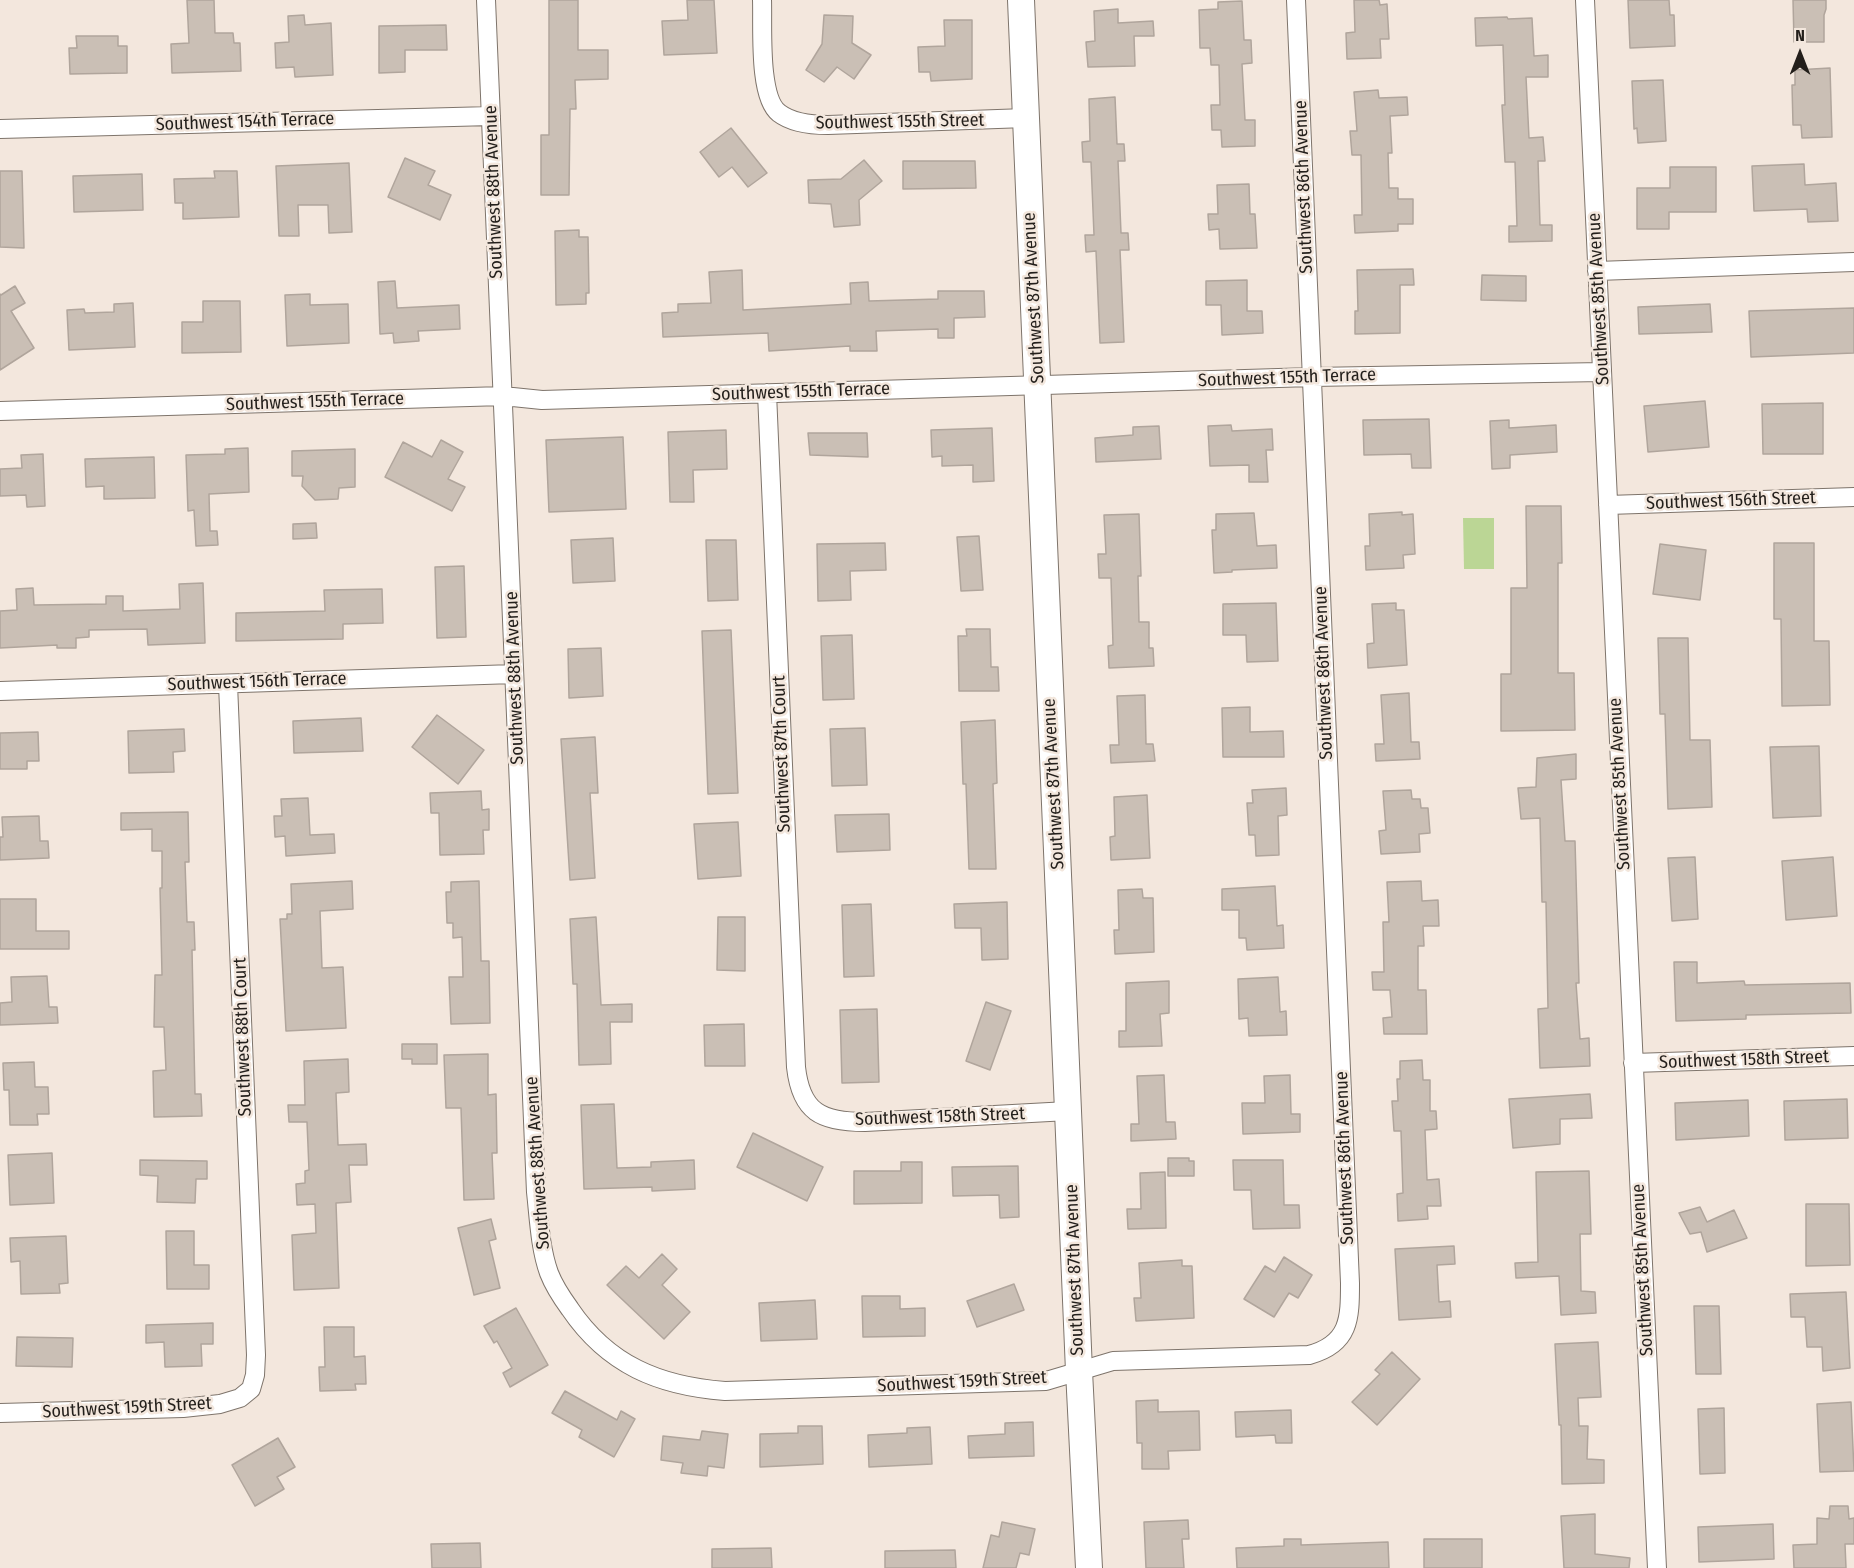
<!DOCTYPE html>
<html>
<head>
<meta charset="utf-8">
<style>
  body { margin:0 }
  #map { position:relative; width:1854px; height:1568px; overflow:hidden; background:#f3e7dd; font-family:"Fira Sans Condensed",sans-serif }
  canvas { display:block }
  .north { position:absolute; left:1770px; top:24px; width:60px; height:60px; -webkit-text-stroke:4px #f3e7dd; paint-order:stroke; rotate:0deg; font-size:16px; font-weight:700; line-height:24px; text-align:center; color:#231f1b }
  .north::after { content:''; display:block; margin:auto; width:21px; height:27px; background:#231f1b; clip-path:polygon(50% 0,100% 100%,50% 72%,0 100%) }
</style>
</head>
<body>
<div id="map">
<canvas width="1854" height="1568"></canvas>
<div class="north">N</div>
</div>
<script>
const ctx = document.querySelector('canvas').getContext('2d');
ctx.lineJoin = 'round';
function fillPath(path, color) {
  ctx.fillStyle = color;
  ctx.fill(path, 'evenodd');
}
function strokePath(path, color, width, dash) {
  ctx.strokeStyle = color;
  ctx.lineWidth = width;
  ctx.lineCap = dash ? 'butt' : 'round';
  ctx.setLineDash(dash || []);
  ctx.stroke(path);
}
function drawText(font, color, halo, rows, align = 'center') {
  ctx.font = font + ' "Fira Sans Condensed",sans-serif';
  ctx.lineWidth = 5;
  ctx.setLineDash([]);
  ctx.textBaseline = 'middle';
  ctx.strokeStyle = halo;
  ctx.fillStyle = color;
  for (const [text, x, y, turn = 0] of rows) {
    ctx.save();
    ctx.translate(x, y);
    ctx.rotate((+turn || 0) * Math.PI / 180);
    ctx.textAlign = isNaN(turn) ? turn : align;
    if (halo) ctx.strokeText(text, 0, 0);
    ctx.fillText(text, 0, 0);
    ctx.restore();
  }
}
fillPath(new Path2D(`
  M1463,518h31v51h-30z`), '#bbd695');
const building = new Path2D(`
  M187,0h27l1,33h18l1,10h6l1,28 -69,2 -1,-29 18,-1z
  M549,0h29v50h30v29l-33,1 1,29h-6l-1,86h-28v-60h8z
  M687,0h27l3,53 -53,2 -2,-34 26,-1z
  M1354,0h25l1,5 7,-1 2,35h-9l1,19 -34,1 -1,-26 9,-1z
  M1628,0h41l1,15h4l1,31 -45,2z
  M1793,0h33v9l-2,6v27h-30z
  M1242,1l2,39h7l1,23 -10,1 3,56h10v26l-33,1 -1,-17h-9l-1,-25h9l-1,-40h-8l-1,-17h-10l-1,-38 19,-1v-7z
  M1118,9v14l35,-2 1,15h-20l1,30 -47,1 -2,-25 9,-1 -1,-30z
  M304,15l1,10 26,-2 2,52 -38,2 -1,-10 -18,1 -1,-25 14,-1 -1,-26z
  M824,15l29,1 -1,27 19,12 -17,24 -17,-12 -13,15 -18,-12 16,-26z
  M1507,17l1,2 24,-1 2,38 14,-1v22h-22l3,61 14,-1 2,24h-7l2,64h12v16l-43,1v-16h8l-2,-64h-10l-3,-57h3l-2,-60 -27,1 -1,-28z
  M944,20h28v59l-41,2 -1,-9h-11l-1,-25 27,-1z
  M446,25l1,25h-42v22l-26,1v-47z
  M76,36h42v10h9v27l-57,1 -1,-26h8z
  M1830,68l2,69 -30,1 -1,-13h-8l-1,-40h3v-15z
  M1663,80l3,61 -28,2 -1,-15 -3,1 -2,-48z
  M1378,90l1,8 28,-1 1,18 -18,1 2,37h-4l1,35h9v11h15v25h-15v7l-43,2 -1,-18h8l-1,-60h-9l-2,-24h7l-3,-39z
  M1115,97l2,47h7l1,17h-7l3,72h7l1,17h-9l4,92 -24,1 -4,-92 -10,1 -1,-17h9l-3,-73h-8l-1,-20 8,-1 -1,-42z
  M731,128l36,45 -19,14 -16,-20 -13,10 -19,-25z
  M405,158l30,13 -7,14 23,10 -11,25 -52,-23z
  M864,160l18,21 -23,19 1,25 -26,2 -3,-23 -22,-1 -1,-23 33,-1z
  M903,161h72l1,27 -73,1z
  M349,163l3,69 -23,1 -1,-28h-30l1,31h-20l-3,-70z
  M1804,164l1,21 31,-2 2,38 -30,1 -1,-13 -53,2 -2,-45z
  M1670,167h46v45h-47v17h-32v-41h33z
  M0,171h22l2,77 -24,-1z
  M214,171h23l2,46 -56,2v-16h-8l-1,-24 41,-1z
  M142,174l1,36 -69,2 -1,-36z
  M1249,184l1,30h5l2,34 -37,1 -1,-20 -10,1 -1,-16h10l-1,-29z
  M579,230v7h9l1,56h-3v11l-30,1 -1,-74z
  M1413,269l1,16h-14v48l-45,1v-23h3l-1,-41z
  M742,270l1,40 108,-6 -1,-21 18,-1 1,19 69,-2v-8h46l1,26 -31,1v20h-16v-9l-62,2 1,20h-27v-5l-81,5 -1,-18 -105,4 -1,-24 16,-1v-8l33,-1 -2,-31z
  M1482,275l44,1v25l-45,-1z
  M1247,280v31h15l1,22 -41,2 -1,-30h-15v-24z
  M395,281l2,27 62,-3 1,24 -42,2 1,10 -25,2 -1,-10 -13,1 -2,-52z
  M15,286l10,17 -14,8 23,37 -34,22v-76l1,1z
  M310,294v11l38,-1 1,39 -62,3 -2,-51z
  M203,301h37l1,51 -59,1v-31h21z
  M133,303l2,44 -66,3 -2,-40 17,-1 1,4 29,-1v-8z
  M1710,304l2,28 -73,2 -1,-27z
  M1854,308v45l-103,4 -2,-46z
  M1705,401l4,46 -61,5 -4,-46z
  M1823,403v51h-60l-1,-50z
  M1429,419l2,49h-19l-1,-14 -47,1 -1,-35z
  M1509,420v8l47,-3 1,27 -47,3v13l-18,1 -2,-48z
  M1231,425l1,6 40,-2 1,21h-7l2,32h-19v-17l-39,1 -2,-40z
  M1159,426l2,33 -65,3 -1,-24 38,-3v-8z
  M992,428l2,53 -21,1v-17l-31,1v-10l-10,1 -1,-27z
  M726,430l1,39 -34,1 1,32h-24l-2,-70z
  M808,433h59l1,24 -58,-2z
  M623,437l3,72 -77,3 -3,-72z
  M441,440l22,12 -15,27 17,8 -13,24 -67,-34 18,-35 29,15z
  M248,448l1,44 -40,2 1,37h7l1,14 -22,1 -2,-36 -6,1 -2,-56 39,-1v-5z
  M355,449v38l-16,1 -1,11 -23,1 -13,-14 1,-10h-11v-25z
  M43,454l2,52 -18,1 -1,-12 -26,1v-27l22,-1 -1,-13z
  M154,457l1,41 -51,1v-13l-18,1 -1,-28z
  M1526,506h35l1,57h-4v110h16l1,57 -74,1v-57h10v-86h16z
  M1402,512v3l11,-1 2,40 -12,1 1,13 -38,2 -1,-24h5l-1,-32z
  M1254,513l3,33 19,-1 1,23 -45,2v2l-18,1 -2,-43h4v-16z
  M1139,514l2,62h-3l1,46h10v26h4l1,18 -45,2 -1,-22 5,-1 -2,-67h-12l-1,-24h8l-2,-39z
  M316,523l1,15 -24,1v-15z
  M979,536l4,54 -22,1 -4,-54z
  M613,538l2,43 -42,2 -2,-43z
  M706,540h30l2,60 -30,1z
  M885,543l1,27 -36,1 1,29 -33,1 -1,-57z
  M1774,543h40v98h15l1,64 -48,1 -1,-87h-7z
  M1660,544l46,6 -6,50 -47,-6z
  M464,566l2,71 -29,1 -2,-71z
  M203,583l2,60 -57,2 -1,-16 -58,1v7l-13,1v10h-19v-3l-57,3v-37l17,-1 -1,-21 17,-1 1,17 72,-1v-8h17v15l57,-2 -1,-25z
  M382,589l1,34 -40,1v15l-107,2v-28l89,-2 -1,-21z
  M1276,603l2,58 -31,1 -1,-27h-23v-31z
  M1396,603v7h8l3,55 -39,3 -1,-24 7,-1 -2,-39z
  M966,629h24l1,38h7l1,24h-40l-1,-55h9z
  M731,630l7,163 -30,1 -6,-163z
  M852,635l2,64 -31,1 -2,-64z
  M1658,638h30l2,102h20l2,67 -44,2 -3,-95h-5z
  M601,648l2,48 -34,2 -1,-49z
  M1409,693l2,49h8l1,17 -44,2 -1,-17h9l-3,-49z
  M1145,695l1,49h7l2,17 -44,2 -1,-18h9l-2,-49z
  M1250,707v25l33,-1 1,26h-61l-1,-49z
  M437,715l47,35 -26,34 -46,-37z
  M361,718l2,33 -69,2 -1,-32z
  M995,720l2,63 -4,1 3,85h-27l-3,-85h-3l-2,-62z
  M865,728l2,57 -35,1 -2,-57z
  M184,729l1,22 -12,1 1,20 -45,1 -1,-42z
  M38,732l1,29h-12v8h-27v-36z
  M595,737l3,56h-8l5,85 -25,2 -9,-141z
  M1819,746l2,70 -48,2 -3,-71z
  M1576,754v25l-15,1 4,61h10l4,142h-3l4,56 9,-1 1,28 -50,2 -2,-59 10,-1 -2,-106h-4l-2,-84 -19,1 -3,-31 18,-1 1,-29z
  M1286,788l1,27 -9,1 1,39 -23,1 -1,-21h-6l-2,-32h6l-1,-13z
  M1411,790l1,9h8l1,9h7l2,25 -11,1 1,18 -39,2 -2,-23 7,-1 -3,-39z
  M481,791l1,19 7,-1v21h-6l1,24 -44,1 -1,-42h-8l-1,-20z
  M1147,795l3,63 -39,2 -1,-23 5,-1 -1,-39z
  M308,798l2,37 24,-1 1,19 -49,3 -1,-20 -10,1 -1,-21h8l-1,-17z
  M188,812l1,50h-4l2,60h7l1,28h-3l3,144h6l1,22 -48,1 -1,-46 13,-1 -2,-43h-10l1,-52h7l-2,-87h2v-37h-10v-22l-31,1v-17z
  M889,814l1,36 -53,2 -2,-37z
  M39,816l1,25h8l1,17 -49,2v-23h3l-1,-20z
  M738,822l3,54 -43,3 -4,-55z
  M1695,857l3,62 -26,2 -4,-63z
  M1833,857l4,59 -51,4 -4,-59z
  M352,881l1,28 -33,2 2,57 21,-1 3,61 -60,3 -6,-112h7v-5h5l-1,-30z
  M479,881l2,80h8l1,62 -39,1 -2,-47h14l-1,-40 -9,1v-15h-6l-1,-31h5v-10z
  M1421,881l1,20 16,-1 1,26h-16l1,20h-6v44h8l1,44h-43l-1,-16 9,-1 -2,-27h-17l-1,-18h12l-1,-50h6l-2,-40z
  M1275,886l2,40 6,-1 1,23 -37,2 -1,-12h-7v-28h-17v-21z
  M1142,889l1,9h10l1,54 -39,2 -1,-24h5l-1,-40z
  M0,899h36v32h33v18h-69z
  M1007,902l1,57 -26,1 -1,-32h-26l-1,-24z
  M871,904l3,72 -30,1 -2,-72z
  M596,917l5,88 31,-1v18h-22l1,42 -32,1 -2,-81h-4l-3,-65z
  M718,917h27v54l-28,-1z
  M1674,962h23v21l47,-2 1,4 105,-2 1,30 -105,2v4l-70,2z
  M47,976l2,31h8l1,16 -58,2v-22l12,-1 -1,-25z
  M1278,977l2,35 6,-1 1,24 -38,1 -1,-18 -9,1 -1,-40z
  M1169,981v32l-9,1 2,32 -43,1v-16h7v-48z
  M986,1002l25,9 -21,59 -24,-9z
  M877,1009l2,73 -37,1 -2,-73z
  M744,1024l1,42h-40l-1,-41z
  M402,1044h35v20h-25v-5h-10z
  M488,1054v41l8,-1 1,59h-5l2,46 -30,1 -3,-92h-15l-2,-53z
  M348,1059l1,33 -13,1 2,52 28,-1 1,21h-18l2,37 -15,1 3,85 -45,2 -2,-55 24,-2 -1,-29 -18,1 -1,-21 9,-1v-12l4,-1 -2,-48h-18l-1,-17h17l-1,-44z
  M1422,1060l1,20h7v31h6l1,18 -12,1 2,50 12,-1 2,27h-14l1,13 -30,2 -1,-27 6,-1 -2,-62h-7l-2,-30h6l-1,-22h3v-18z
  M34,1062l1,25h13l1,27h-12l1,11h-28l-1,-35h-5l-1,-27z
  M1164,1075l2,47h9l1,17 -45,2v-17h8l-2,-48z
  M1290,1075l1,39h9v18l-57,2 -1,-31h23l-1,-27z
  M1590,1094l2,24 -32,1v25l-47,4 -4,-49z
  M1847,1099l1,39 -63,2 -1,-39z
  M1748,1100l1,36 -73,4 -1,-37z
  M614,1104l3,64 34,-1v-5l43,-2 1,29 -43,2v-4l-68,2 -3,-84z
  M753,1133l70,34 -16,34 -70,-34z
  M52,1153l2,50 -44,2 -2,-50z
  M1168,1158h21v3h5v15h-26z
  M140,1160l67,1v18h-11l-1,24 -38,-1 1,-26 -18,-1z
  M1233,1160h50l1,45h15l1,23 -47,1 -2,-39h-17z
  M901,1162h21v41l-68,1v-33h47z
  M1018,1166l1,51 -19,1 -1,-23 -46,1 -1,-29z
  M1589,1171l2,63h-11l1,57 14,1 1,21 -35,2 -2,-39 -43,2 -1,-15 23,-1 -2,-90z
  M1165,1172l1,56 -38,1 -1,-20h14l-1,-36z
  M1806,1204h43l1,61 -44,1z
  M1700,1207l7,15 27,-12 13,28 -40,14 -6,-20 -11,2 -11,-21z
  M491,1219l5,20 -7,2 11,47 -26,7 -16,-67z
  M166,1231h28v34h15v24h-42z
  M66,1236l2,47 -9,1 1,9 -39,1 -1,-33 -9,1 -1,-24z
  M1454,1246l1,18 -18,1 2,37 11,-1 1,16 -52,3 -4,-71z
  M662,1254l15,15 -15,16 28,27 -26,27 -57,-54 19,-19 13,12z
  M1284,1257l28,18 -14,23 -9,-5 -15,24 -30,-18 21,-33 10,6z
  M1182,1260v6h10l2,52 -58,3 -2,-23h7l-2,-35z
  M1014,1284l10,26 -47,17 -10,-26z
  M1846,1292l4,76 -27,3 -1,-24h-15l-2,-30h-14l-1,-23z
  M862,1296h38v13l25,-1v28l-62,1z
  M815,1300l2,39 -56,2 -2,-38z
  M1694,1306h25l2,68h-25z
  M516,1308l32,57 -38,22 -7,-14 9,-5 -15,-27 -3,2 -10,-17z
  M213,1323v21h-12l1,22 -37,1 -1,-25 -18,1v-18z
  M324,1327h30v30l11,-1 1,28h-11l1,6 -36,1 -1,-24h6z
  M17,1337l56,1 -1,29 -56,-1z
  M1598,1342l3,55 -23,1 1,28h9l-1,33 17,1v23l-42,1 -1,-59h-2l-4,-81z
  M1392,1352l28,27 -43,46 -25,-23 28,-28 -5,-4z
  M565,1391l52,29 4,-9 14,8 -21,38 -35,-20 3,-7 -30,-17z
  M1158,1400v12l41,-1 1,39 -32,1 1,18h-27v-26h-5l-1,-42z
  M1851,1402l3,69 -34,1 -3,-68z
  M1724,1408l1,65 -25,1 -2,-65z
  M1291,1410l1,33h-16l-1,-8 -39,2 -1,-25z
  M1033,1422l1,34 -65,2 -1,-22 37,-2v-11z
  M798,1426h24l1,38 -63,3v-33l38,-1z
  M930,1427l2,37 -63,3 -1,-32 39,-2v-5z
  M702,1431l26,3 -4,34 -16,-2 -1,10 -26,-3 2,-10 -22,-3 2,-24 37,4z
  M278,1438l17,29 -18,10 7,12 -29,17 -23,-41z
  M1830,1506h18l1,13 5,-1v26h-9l1,24h-52l-1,-23 24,-1v-26l12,1z
  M1595,1514v40l35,4 -1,10h-65l-3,-52z
  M1188,1520l1,19h-7l2,29h-38l-2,-46z
  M1002,1522l33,7 -6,26 -9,-2 -4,15h-33l8,-33 8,2z
  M1773,1524l1,35 -75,3 -1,-35z
  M1284,1539h17v6l87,-3 1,26h-152l-1,-20 48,-2z
  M1424,1539h58v29h-58z
  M480,1543l1,25h-49l-1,-24z
  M771,1548l1,20h-60v-19z
  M955,1550l1,18h-71v-17z`);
fillPath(building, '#cabfb5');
strokePath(building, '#b0a59c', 1.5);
const street = new Path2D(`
  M486,0l50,1192c3,27 4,56 13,81 5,13 13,25 21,36 38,56 89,77 155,82l321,-10 67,-20 196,-6c41,-11 41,-37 41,-72l-54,-1283
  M762,0c1,26 -4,97 17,113 13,10 32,12 49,12l198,-7
  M1585,0l72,1568
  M0,129l491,-13
  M1597,271l257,-9
  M767,393l29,674c5,45 25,55 69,55l203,-11
  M0,411l503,-15 39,4 770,-23 290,-5
  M1608,505l246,-8
  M0,691l514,-17
  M1633,1063l221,-7
  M0,1413l183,-5 37,-4 20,-6 11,-9 4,-14 1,-20 -28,-671`);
const secondary = new Path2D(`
  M1021,0l58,1371 10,197`);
strokePath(street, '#7e746b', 20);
strokePath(secondary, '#7e746b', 28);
strokePath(street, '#fff', 18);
strokePath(secondary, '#fff', 26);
drawText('18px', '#231f1b', '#f3e7dd', [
  ["Southwest 154th Terrace",245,122,-2],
  ["Southwest 155th Street",900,122,-1],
  ["Southwest 86th Avenue",1304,187,-92],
  ["Southwest 88th Avenue",494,192,-92],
  ["Southwest 87th Avenue",1034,298,-93],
  ["Southwest 85th Avenue",1599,299,-93],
  ["Southwest 155th Terrace",1287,378,-2],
  ["Southwest 155th Terrace",801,392,-2],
  ["Southwest 155th Terrace",315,402,-2],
  ["Southwest 156th Street",1731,501,-2],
  ["Southwest 86th Avenue",1324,673,-92],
  ["Southwest 88th Avenue",515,678,-92],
  ["Southwest 156th Terrace",257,682,-2],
  ["Southwest 87th Court",782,754,-92],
  ["Southwest 87th Avenue",1054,784,-93],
  ["Southwest 85th Avenue",1620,784,-93],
  ["Southwest 88th Court",243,1037,-92],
  ["Southwest 158th Street",1744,1060,-2],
  ["Southwest 158th Street",940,1117,-2],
  ["Southwest 86th Avenue",1345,1158,-92],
  ["Southwest 88th Avenue",538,1163,-94],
  ["Southwest 87th Avenue",1075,1270,-92],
  ["Southwest 85th Avenue",1643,1270,-93],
  ["Southwest 159th Street",962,1382,-3],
  ["Southwest 159th Street",127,1408,-3]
]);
</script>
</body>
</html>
